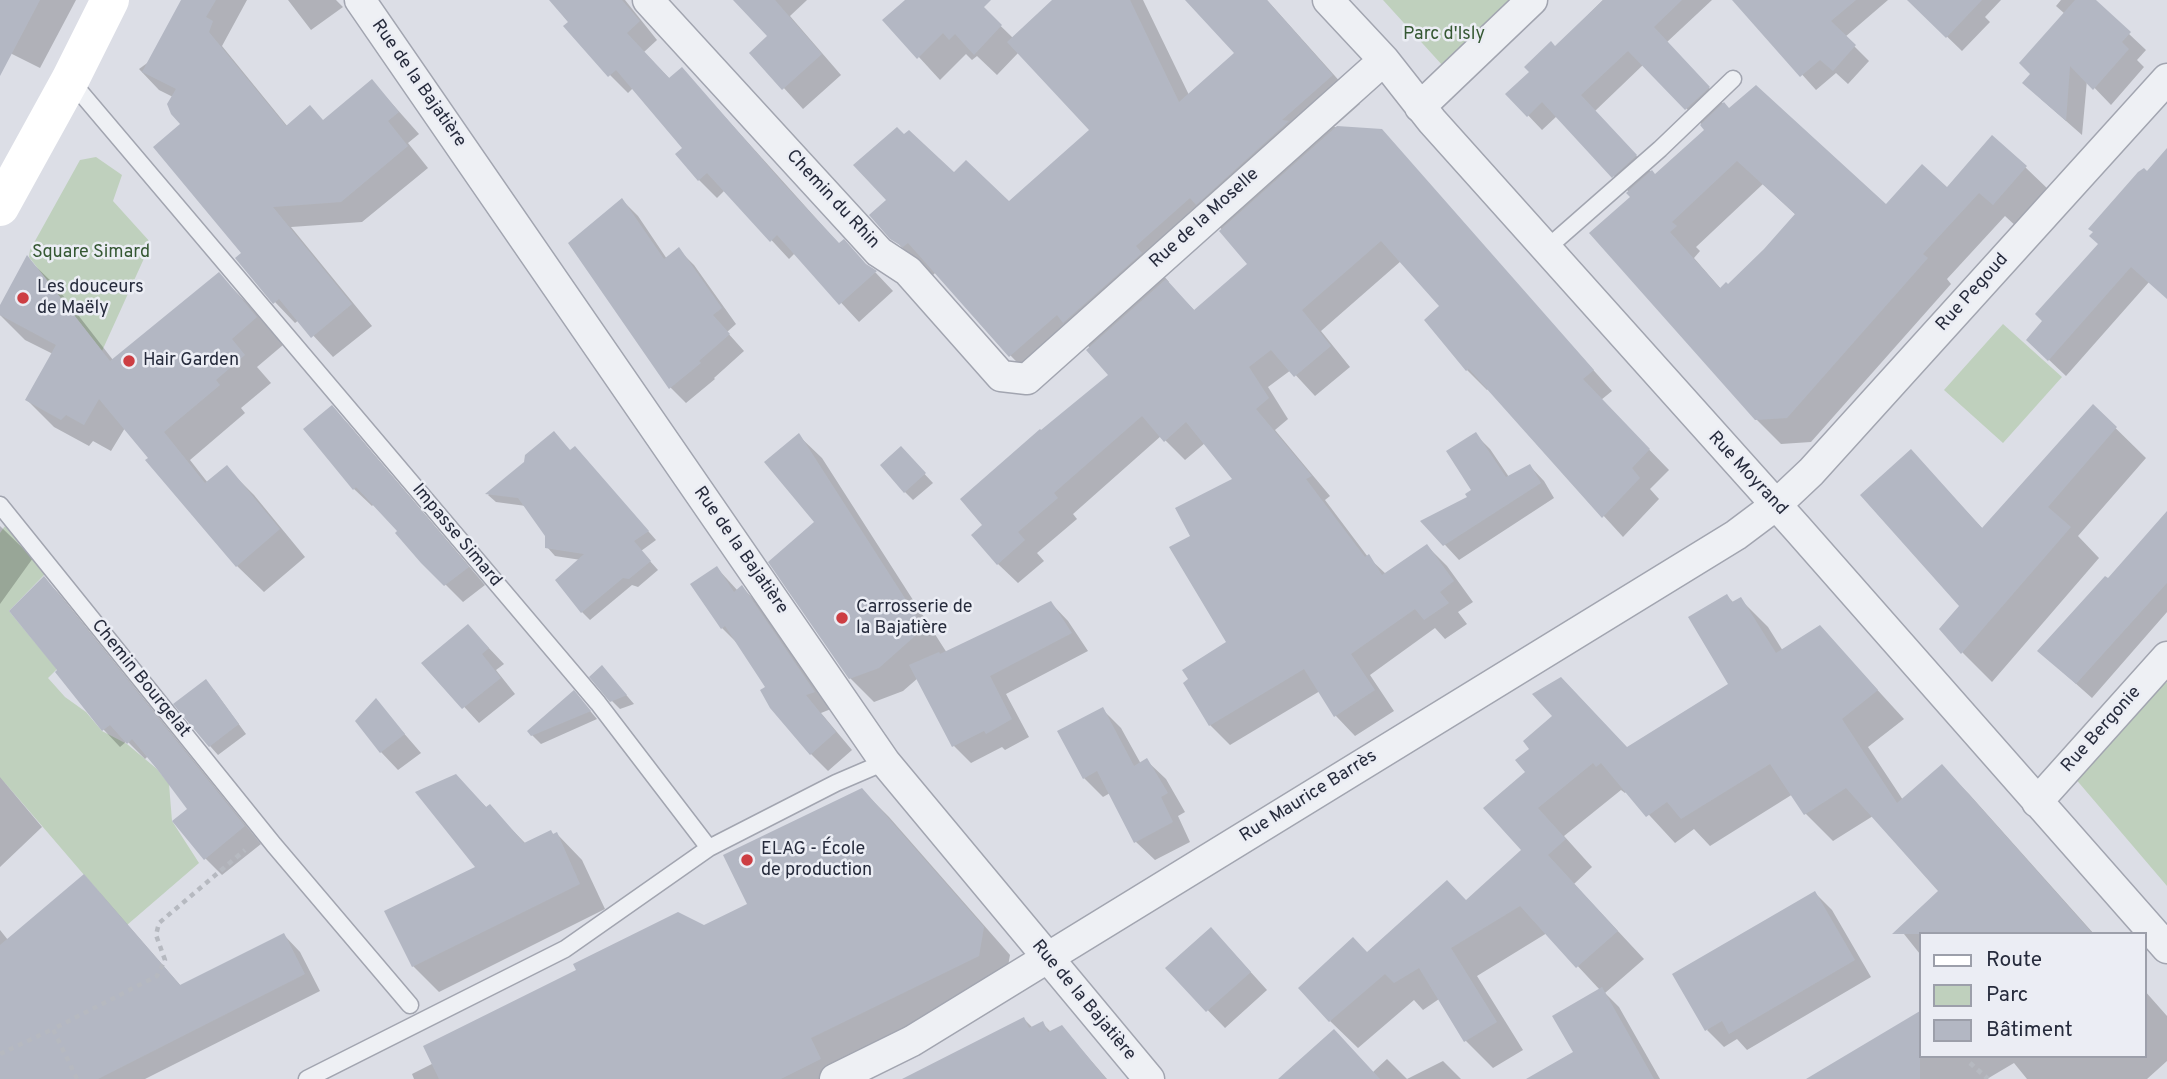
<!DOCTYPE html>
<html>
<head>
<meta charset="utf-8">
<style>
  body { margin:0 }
  #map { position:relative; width:2167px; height:1079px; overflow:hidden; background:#dcdee6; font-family:Overpass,sans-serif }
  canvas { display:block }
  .legend { position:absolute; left:1919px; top:932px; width:228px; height:126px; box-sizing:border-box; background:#ebedf4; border:2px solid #9c9faa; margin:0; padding:9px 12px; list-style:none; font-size:21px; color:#262b3c }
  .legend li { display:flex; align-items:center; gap:14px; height:35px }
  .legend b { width:35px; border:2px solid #9c9faa }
</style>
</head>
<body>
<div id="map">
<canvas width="2167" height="1079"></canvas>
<ul class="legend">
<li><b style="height:9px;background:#fff"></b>Route</li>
<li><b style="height:19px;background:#bfd0bd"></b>Parc</li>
<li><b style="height:19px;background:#b3b7c3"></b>Bâtiment</li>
</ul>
</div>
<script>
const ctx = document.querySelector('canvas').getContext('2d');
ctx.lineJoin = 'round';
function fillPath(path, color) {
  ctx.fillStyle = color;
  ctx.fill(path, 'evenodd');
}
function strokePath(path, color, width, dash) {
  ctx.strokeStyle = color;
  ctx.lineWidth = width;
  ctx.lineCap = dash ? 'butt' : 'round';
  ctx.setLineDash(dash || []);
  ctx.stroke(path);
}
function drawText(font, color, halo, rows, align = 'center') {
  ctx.font = font + ' Overpass,sans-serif';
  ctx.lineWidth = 5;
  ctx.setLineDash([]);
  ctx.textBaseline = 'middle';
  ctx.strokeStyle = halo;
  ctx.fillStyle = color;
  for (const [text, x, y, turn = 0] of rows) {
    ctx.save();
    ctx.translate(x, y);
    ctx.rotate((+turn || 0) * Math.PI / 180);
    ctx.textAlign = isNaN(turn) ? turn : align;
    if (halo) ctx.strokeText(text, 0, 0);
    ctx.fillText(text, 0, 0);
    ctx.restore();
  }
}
fillPath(new Path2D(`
  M1383,0h130l-70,66z
  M96,157l26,18 -9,26 38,42 -49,108 -73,-94 1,-7 50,-90z
  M2003,324l59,53 -59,66 -59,-53z
  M5,526l40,48 -36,37 48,58 -9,9 17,19 21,15 16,19 25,13 30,25 12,15 3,37 27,42 -72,62 -127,-148v-244z
  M2166,682l1,1v203l-93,-109z`), '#bfd0bd');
fillPath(new Path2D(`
  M0,0h76l-36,68 -34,-17 -6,3z
  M182,0h65l-25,46 66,81 36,-6 48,-40 47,53 -11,9 20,25 -66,54 -71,5 81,99 -39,31 -34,-37 -4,3 -20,-21 -31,-49 -62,-129 -9,-27 -14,-7 -20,-21 11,-8z
  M288,0h48l7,7 -32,23z
  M551,0h74l32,40 -13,12 26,27 12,-10 158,176 36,28 17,18 -34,31 -64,-69 -6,6 -64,-69 -8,8 -18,-18 -15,-32 -51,-60 -5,5 -18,-18z
  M736,0h71l-17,16 51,59 -38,34 -51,-56 17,-17z
  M908,0h66l39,38 41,-38h89l46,95 48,-42 -50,-53h80l93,104 -26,23 47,4 231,260 -11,9 68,70 -19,19 9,10 -36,38 -135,-148 -1,1 -20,-20 -26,-64 -40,-45 -80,70 29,36 -35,29 -24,-26 -23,17 20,32 -13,11 55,66 -5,4 43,57 19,18 40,-29 20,20 26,36 -15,10 9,12 -22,15 -10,-11 -65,47 24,36 -39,25 -19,-20 -16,-25 -90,54 -20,-20 18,-83 -36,-105 43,-58 -30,-36 -20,17 -24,-24 -88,78 4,5 -40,34 7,8 -26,22 -20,-19 -14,-39 126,-149 -24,-33 -47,42 -28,-29 -75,-84 -3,3 -12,-8 -29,-30 62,-63 55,29 83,-73 -73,-78 -22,23 -20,-19 -5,4 -6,-6 -26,26 -55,-60zM1219,226l30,38 -54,47 -27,-28 1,-1 -6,-7z
  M1603,0h109l-45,42 62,68 158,96 138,-39 25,24 -32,37 -13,-12 -58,63 4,5 -140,158 -30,2 -25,-25 -127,-227 -72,-76 -15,14 -34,-36zM1644,64l63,66 -52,46 -60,-65zM1763,184l33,31 -30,35 -38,36 -7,3 -27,-31 6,-7 -4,-4z
  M1735,0h153l-43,37 24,24 -21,23 -12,-11 -20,17z
  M1909,0h92l-16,17 5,5 -28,29z
  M2061,0h32l53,50 -9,10 7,7 -33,38 -24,-25 -5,55 -41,-36 24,-85 -9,-8z
  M2167,151v147l-18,-16 -83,94 -38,-36 72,-95 48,-72z
  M622,200l16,16 29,43 12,-9 15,15 42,59 -9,8 17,19 -30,27 1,1 -29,24 -16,-16z
  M27,258l27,26 59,76 105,-86 27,27 38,44 -26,22 14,16 -30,25 4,5 -55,47 18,23 19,-15 27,27 51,62 -41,35 -27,-26 -112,-138 -14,23 -18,-10 -4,5 -35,-19 -27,-27 26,-46 -28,-14 -25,-25v-6z
  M2093,406l53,52 -68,78 21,22 -107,124 -30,-30v-46l-51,-154 72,77z
  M332,408l17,17 136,160 -22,17 -41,-41 -23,-30 -25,-27 -2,2 -18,-17 -49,-59z
  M798,435l24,23 125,195 104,-50 17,18 20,30 -82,43 23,43 -24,13 -3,-3 -31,16 -17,-17 -36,-68 -15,13 -29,11 -24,-24z
  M1476,435l14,14 19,28 21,-11 14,15 10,17 -95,62 -36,-39 46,-24 4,-7z
  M901,449l32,34 -20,17 -8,-8z
  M571,452l12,5 73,83 -15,11 17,19 -20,17 -6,-2 -42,35 -8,-8 -1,-52 -26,-4 -8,-9v-12l-21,-29 -30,-4 -8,-7 38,-33z
  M2167,524v88l-75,86 -53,-47z
  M0,526l33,32 -33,46z
  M717,568l21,23 4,-4 17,18 72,104 -10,4 31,37 -24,21 -17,-17 -72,-109 -17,-17z
  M44,578l16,17 201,249 -39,31 -17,-17 -16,-49 -41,-53 -3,3 -18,-18 -7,6 -16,-17 -47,-58 3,-2z
  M1727,596l7,7 6,-4 28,28 15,24 37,-24 84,92 -36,28 35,53 39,-33 27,27 125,140h-174v20l-20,-25 41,-37 -68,-76 -40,25 -27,-27 -13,-20 -83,52 -16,-17 -19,14 -48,-52 -2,2 -4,-3 -57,46 28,31 -18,17 70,75 -39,34 14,14 41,72h-130l45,-26 25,-63 -53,-57 -70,43 46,74 -30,18 -27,-27 -27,-42 -16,11 -9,-10 -56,48 -28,-27 37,-67 99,-52 58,-52 3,-78 101,-23 103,-65z
  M468,626l36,38 -8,6 19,24 -36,29 -55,-60z
  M610,676l24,28 -14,5 -8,-8z
  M214,690l32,44 -28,21 -8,-9z
  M376,701l45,52 -23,17 -17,-18 -24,-31z
  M582,701l15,18 -56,25 -9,-9z
  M1102,709l19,19 20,36 6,-3 19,18 19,33 -7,4 12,26 -35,18 -19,-18 -26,-49 -7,4 -19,-19z
  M456,776l31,32 2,-2 37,38 25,-12 3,3 3,-1 25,26 23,49 -166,83 -26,-26 64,-99z
  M0,777l42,50 -42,40z
  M862,790l27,27 121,138 -5,28 -162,96h-429l-2,-5 337,-170z
  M100,893l81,93 103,-51 16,17 20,39 -175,88h-145v-149l8,10z
  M1815,893l17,17 39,67 -124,73 -10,-11 -13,8 -17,-17z
  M1228,947l39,43 -42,38 -58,-60z
  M2144,990l23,26v45l-20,18h-120l-13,-16 -27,16h-178l111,-66v43h224z
  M1024,1019l9,9 9,-5 10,10 10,-6 45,52h-180z
  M1387,1059l20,20h-126l92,-7z
  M1443,1061l18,18h-54z`), '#0003');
fillPath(new Path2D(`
  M0,0h40l-40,76z
  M181,0h35l-10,17 7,4 -4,11 77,94 24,-21 13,15 49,-41 27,33 -11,9 20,25 -67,56 -68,5 79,97 -41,34 -32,-39 -6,5 -38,-46 6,-5 -88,-106 27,-23 -9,-10 -4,-10 9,-15 -34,-17z
  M549,0h73l18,21 -13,12 42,45 13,-11 100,115 57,61 5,-4 22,25 11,7 -38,34 -62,-70 -7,7 -63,-69 -9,8 -23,-27 7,-6 -66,-78 -8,7 -45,-51 5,-4z
  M733,0h42l47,54 -40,36 -33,-37 18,-17z
  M905,0h86l-7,7 18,18 -28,30 -19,-21 -6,6 -6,-7 -26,26 -35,-39z
  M1052,0h78l49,102 55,-49 -49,-53h82l66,75 -51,45 7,1 -93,84 -6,-7 -54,48 6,7 -79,70 -6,-8 -48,42 -101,-114 -5,4 -13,-8 -21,-24 17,-15 -33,-35 44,-38 7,7 5,-4 45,42 12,-12 43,41 80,-71 -82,-88z
  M1603,0h79l-28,27 56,60 -25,23 -57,-59 -47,44 56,60 -25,23 -70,-76 -15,15 -22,-23 24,-22 -5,-5 27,-26 4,5z
  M1732,0h124l-25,21 25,24 -23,26 -13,-11 -20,17z
  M1907,0h75l-36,38z
  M2075,0h21l35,32 -9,10 7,7 -36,41 -23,-24 -4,55 -44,-38 8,-9 -11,-11z
  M1756,85l130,119 36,-40 25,23 45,-52 35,31 -34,39 -14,-12 -56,61 5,4 -141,160 -32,2 -166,-187 41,-36 -4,-4 26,-23 3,4 49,-44 -4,-5 24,-23 5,6zM1737,161l58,53 -31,35 -36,35 -2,-2 -6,6 -50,-56 7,-6 -5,-4z
  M1337,126l45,3 212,241 -11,9 67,70 -18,19 8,10 -38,40 -133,-149 -3,2 -42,-51 15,-14 -58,-65 -79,69 29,36 -37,31 -23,-27 -22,17 20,31 -13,11 56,67 -6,3 59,78 4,-3 13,21 45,-31 27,37 -14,11 9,11 -25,17 -9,-11 -64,45 24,36 -41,27 -30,-48 -95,57 -26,-43 5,-4 -6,-9 44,-28 -57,-95 21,-11 -15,-28 57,-29 -46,-57 -22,20 -22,-26 -88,77 4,5 -40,34 7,8 -28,25 -26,-30 11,-10 -22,-26 80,-70 1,1 67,-55 -22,-25 80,-71 28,31 53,-46 -28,-33z
  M2167,148v151l-36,-32 -83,94 -22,-21 16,-19 -7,-7 63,-70 -9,-8 4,-4 -5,-3 50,-57 6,-4 3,3z
  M622,198l42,61 15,-12 43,61 -9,7 17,19 -31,27 2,2 -32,26 -101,-146z
  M27,255l83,106 109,-89 38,45 -25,22 13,16 -29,25 4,5 -56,47 41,51 22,-18 53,64 -44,38 -91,-107 3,-2 -49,-59 -15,26 -18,-10 -5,5 -36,-20 31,-55 -56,-30v-10z
  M2093,404l24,23 -69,80 23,20 -110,127 -22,-25 20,-23 -99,-111 51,-46 71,79z
  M332,405l137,162 -25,19 -23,-23 -26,-30 2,-2 -41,-44 -3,3 -50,-61z
  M554,431l16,19 5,-4 74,85 -15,10 17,20 -22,18 -6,-1 -42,35 -26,-33 29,-26 -39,-6v-12l-27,-38 -33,-4 39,-32 1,-7z
  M1476,432l30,45 24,-13 11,19 -98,63 -23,-25 47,-24 -2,-3 6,-4 -25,-39z
  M799,433l125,195 -45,40 -30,11 -81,-117 46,-40 -50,-60z
  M901,446l25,27 -22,20 -24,-28z
  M2167,511v72l-91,101 -39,-33 68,-75 3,2z
  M717,566l17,26 8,-7 73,107 -9,3 30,37 -26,23 -40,-47 -10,-18 5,-3 -40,-61 -4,3 -31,-45z
  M44,576l201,250 -41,34 -32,-39 15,-12 -30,-40 -25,-30 -5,5 -17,-19 -8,6 -47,-59 2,-2 -48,-59z
  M1727,594l5,8 9,-5 35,56 44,-28 58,65 -36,29 55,84 45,-39 151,170h-201l46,-43 -92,-103 -42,27 -34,-51 -89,55 -14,-17 -21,15 -45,-54 -5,4 -3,-4 -55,45 28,31 -18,16 70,76 -42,37 -56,-62 -69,42 46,74 -33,20 -45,-74 -25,15 -9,-9 -56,48 -31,-34 55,-51 14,15 80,-72 19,20 55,-50 -38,-42 42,-36 -10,-12 14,-11 -6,-8 29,-25 -20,-22 29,-17 66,70 101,-63 -40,-67z
  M1051,601l21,32 -82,43 22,43 -26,15 -2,-3 -32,16 -43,-82 30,-13 1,2z
  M468,624l21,24 -7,6 19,24 -39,31 -41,-46z
  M602,665l25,30 -17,7 -21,-25z
  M206,679l33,45 -30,23 -36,-43z
  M574,690l17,21 -60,25 -4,-5z
  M376,698l29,36 -25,19 -25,-32z
  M1103,707l31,59 13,-8 21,35 -7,4 12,25 -39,21 -37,-72 -14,8 -26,-48z
  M456,774l30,33 4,-3 34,39 27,-13 2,4 4,-2 23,52 -168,83 -28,-56 91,-44 -60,-75z
  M862,788l122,139 -5,29 -168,82 10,21 -40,20h-342l-16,-33 153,-76 -3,-6 105,-52 26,13 43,-21 -24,-49z
  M84,874l96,111 104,-52 21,41 -207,105h-98v-134z
  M1815,891l40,69 -126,74 -7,-13 -17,10 -33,-57z
  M1211,927l40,45 -45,40 -41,-44z
  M1602,987l52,92h-128l47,-27 -21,-36z
  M1920,1011v68h-114z
  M1024,1017l5,11 14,-7 5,11 14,-7 44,54h-204z
  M1334,1029l46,50h-102z`), '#b3b7c3');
const lane = new Path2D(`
  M70,80l528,623 111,145 127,-65 49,-21
  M1546,249l114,-100 73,-70
  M0,505l274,340 136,160
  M307,1079l258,-130 144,-101`);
const street = new Path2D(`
  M360,0l525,762 264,317
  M648,0l231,252 29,19 93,105 26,3 357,-319
  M1328,0l56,60 48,61 365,407 370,420
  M1420,107l112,-107
  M2037,802l130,-145
  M835,1079l77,-38 824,-506 40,-30 35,-33 356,-393`);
strokePath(lane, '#a2a5b0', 19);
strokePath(street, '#a2a5b0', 33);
strokePath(new Path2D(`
  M0,1054l53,-25
  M1970,1063l18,16
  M77,1079l-24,-50 104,-53 8,-16 -9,-25 3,-12 86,-73`), '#b6b9c0', 4.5, [5, 5]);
strokePath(lane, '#eef0f4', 16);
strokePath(street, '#eef0f4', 30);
strokePath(new Path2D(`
  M0,207l70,-127 40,-80`), '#fff', 38);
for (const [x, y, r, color] of [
  [23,298,7,"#cd3e43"],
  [129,361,7,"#cd3e43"],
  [842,618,7,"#cd3e43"],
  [747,860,7,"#cd3e43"]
]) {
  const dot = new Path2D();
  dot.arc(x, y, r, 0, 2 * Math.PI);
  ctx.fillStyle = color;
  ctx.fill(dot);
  strokePath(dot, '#ebedf4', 2.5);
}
drawText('18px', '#355833', '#ebedf4', [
  ["Parc d'Isly",1444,35],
  ["Square Simard",91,253]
]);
drawText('18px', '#262b3c', '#ebedf4', [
  ["Rue de la Bajatière",418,84,55],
  ["Chemin du Rhin",832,200,47],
  ["Rue de la Moselle",1205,219,-42],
  ["Rue Pegoud",1973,293,-48],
  ["Rue Moyrand",1747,474,47],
  ["Impasse Simard",456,536,50],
  ["Rue de la Bajatière",740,551,55],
  ["Chemin Bourgelat",140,679,51],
  ["Rue Bergonie",2102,730,-48],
  ["Rue Maurice Barrès",1309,797,-32],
  ["Rue de la Bajatière",1083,1001,50]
]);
drawText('18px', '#262b3c', '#ebedf4', [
  ["Les douceurs",37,288],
  ["de Maëly",37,309],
  ["Hair Garden",143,361],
  ["Carrosserie de",856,608],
  ["la Bajatière",856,629],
  ["ELAG - École",761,850],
  ["de production",761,871]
], 'left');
</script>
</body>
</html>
